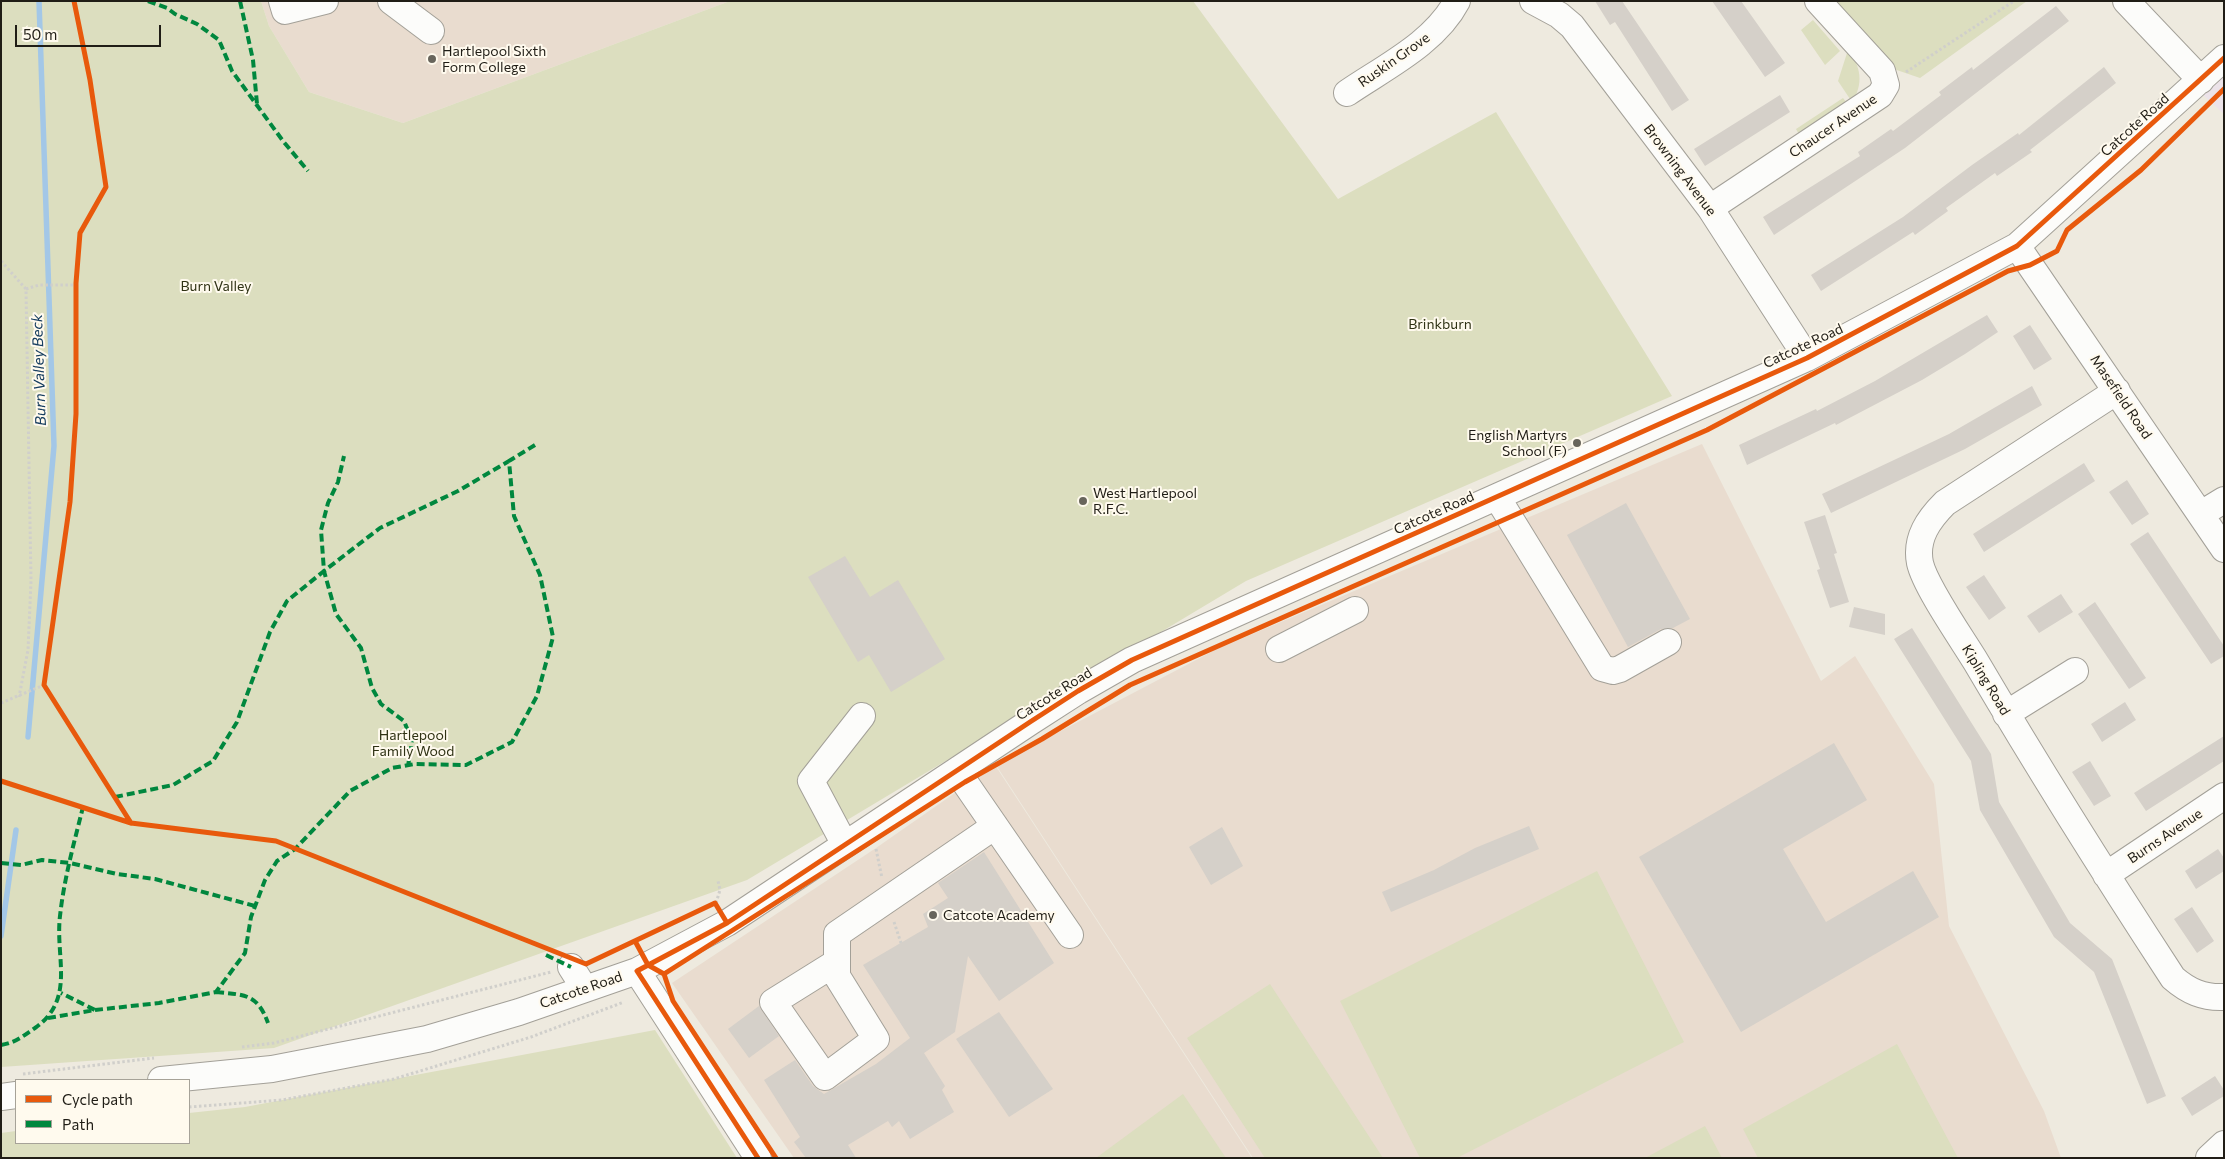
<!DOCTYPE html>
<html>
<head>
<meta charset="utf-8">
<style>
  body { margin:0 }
  #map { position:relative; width:2225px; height:1159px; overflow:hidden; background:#eeeadf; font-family:Commissioner,sans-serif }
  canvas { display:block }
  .frame { position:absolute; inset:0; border:2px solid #201d16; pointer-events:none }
  .legend { position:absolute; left:15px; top:1079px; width:175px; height:65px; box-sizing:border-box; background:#fffaee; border:1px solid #a6a298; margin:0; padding:6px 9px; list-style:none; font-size:15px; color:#201d16 }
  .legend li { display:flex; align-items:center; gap:10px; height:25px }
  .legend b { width:25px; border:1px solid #a6a298 }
  .scale { position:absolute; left:15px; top:25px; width:146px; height:22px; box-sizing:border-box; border:2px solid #201d16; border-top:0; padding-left:6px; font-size:15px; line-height:18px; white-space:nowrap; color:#201d16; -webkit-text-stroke:4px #fffaee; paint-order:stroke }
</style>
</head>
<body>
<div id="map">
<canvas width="2225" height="1159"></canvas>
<div class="frame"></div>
<ul class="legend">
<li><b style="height:6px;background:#e8590c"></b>Cycle path</li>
<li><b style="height:6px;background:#00873e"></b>Path</li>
</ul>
<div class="scale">50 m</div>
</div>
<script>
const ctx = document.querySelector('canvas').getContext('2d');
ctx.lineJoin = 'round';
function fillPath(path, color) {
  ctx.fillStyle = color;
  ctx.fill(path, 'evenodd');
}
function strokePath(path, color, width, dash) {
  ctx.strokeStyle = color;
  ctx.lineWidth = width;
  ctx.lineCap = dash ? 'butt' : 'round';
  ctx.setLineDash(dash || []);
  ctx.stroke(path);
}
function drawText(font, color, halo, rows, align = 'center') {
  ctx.font = font + ' Commissioner,sans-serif';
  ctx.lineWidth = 4;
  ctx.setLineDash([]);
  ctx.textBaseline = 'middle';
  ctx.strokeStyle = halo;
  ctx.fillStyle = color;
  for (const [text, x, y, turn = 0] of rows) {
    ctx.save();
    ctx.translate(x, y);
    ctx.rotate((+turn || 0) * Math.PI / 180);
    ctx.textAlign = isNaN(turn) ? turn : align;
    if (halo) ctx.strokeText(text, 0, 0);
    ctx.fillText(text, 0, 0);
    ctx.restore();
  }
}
fillPath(new Path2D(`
  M2224,74v40l-21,-19z`), '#ece3e9');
fillPath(new Path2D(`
  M261,1h469l-327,122 -94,-31 -40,-66z
  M1702,444l119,237 34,-25 79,128 15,142 95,185 17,47h-808l-257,-393 221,-116z
  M995,765l257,393h-458l-122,-175 204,-135z`), '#e9dccf');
fillPath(new Path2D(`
  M1,1h260l8,25 40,66 94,31 327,-122h463l145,198 158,-87 176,284 -426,185 -499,299 -473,168 -273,19z
  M1823,1h204l-107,77 -35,-12z
  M1813,20l27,31 -15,14 -24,-35z
  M1848,50c13,16 16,34 4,52l-14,-21z
  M1843,98l7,9 -49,31 -5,-9z
  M1597,871l87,171 -227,116h-37l-80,-157z
  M1270,984l113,174h-118l-78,-120z
  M655,1030l82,128h-736v-25l15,-2v12h173v-30l56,-6z
  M1897,1044l61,114h-200l-15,-29z
  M1183,1094l43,64h-130z
  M1705,1126l17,32h-77z`), '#dcdebf');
strokePath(new Path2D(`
  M28,737l26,-291 -15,-445
  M1,936l15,-106`), '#a3c7e7', 5.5);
fillPath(new Path2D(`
  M1595,1h27l67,99 -17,11 -57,-89 -5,3z
  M1712,1h29l44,62 -20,14z
  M2056,6l13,15 -164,127 -131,87 -11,-18 97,-61 -2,-4 33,-23 2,2 48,-36 -2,-3 33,-25 1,3z
  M2104,67l12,16 -86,67 2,2 -35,24 -2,-3 -49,35 2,3 -33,24 -2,-3 -92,59 -10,-16 92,-58 69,-52 46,-32 1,2z
  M1780,95l10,17 -85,54 -11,-17z
  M1987,315l11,17 -33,22 -43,26 -86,45 -1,-2 -88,42 -8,-20 77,-36 1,2 58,-30z
  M2030,325l22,34 -18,11 -21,-34z
  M2032,386l10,19 -77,44 -134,64 -9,-19 127,-60z
  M2084,463l11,18 -111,71 -11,-18z
  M2127,480l22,34 -17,11 -23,-33z
  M1626,503l64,116 -17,9 -12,1 -33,18 -61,-112z
  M1825,515l12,38 -3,1 15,48 -19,6 -13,-38 3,-1 -16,-47z
  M2148,532l76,114v10l-13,8 -81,-120z
  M845,556l25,41 28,-17 47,79 -54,33 -22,-37 -11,7 -50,-85z
  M1984,575l22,33 -17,12 -23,-33z
  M2061,594l12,18 -34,21 -12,-17z
  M2095,602l51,76 -17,11 -51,-75z
  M1854,607l31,7v21l-36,-8z
  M1912,628l79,126 8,48 71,121 42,36 54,137 -19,8 -53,-132 -40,-35 -74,-127 -9,-49 -77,-122z
  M2125,702l11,18 -34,22 -11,-18z
  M2224,736v25l-78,50 -12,-18z
  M1834,743l33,57 -84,49 43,73 87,-51 26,46 -198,115 -102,-175z
  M2090,761l21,35 -17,10 -22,-34z
  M1529,826l10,23 -148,63 -9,-20 52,-22 41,-22z
  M1222,827l21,39 -32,19 -22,-38z
  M2218,849l6,9v13l-28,18 -11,-18z
  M984,852l70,111 -55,38 -31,-45 -13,76 -31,21 21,33 -3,4 12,22 -44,27 -11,-18 -7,6 -4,-6 -40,24 8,13h-50l-12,-16 6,-5 -36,-57 31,-20 18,26 11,8 52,-30 34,-26 -47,-73 65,-38 -5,-13 25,-16 -10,-15z
  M2192,907l22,34 -17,12 -23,-34z
  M759,1006l20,30 -30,22 -21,-29z
  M999,1012l54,77 -44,28 -53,-78z
  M2215,1076l9,14v6l-32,20 -11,-18z`), '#d5d0c9');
const minor = new Path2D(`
  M282,1l3,10 40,-10
  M391,1l40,30
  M1533,1l26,14 13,11 138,182 97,150
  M2126,1l75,79
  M1347,93c38,-26 88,-50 110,-92
  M1710,208l170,-113 6,-10 -4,-14 -64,-70
  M2017,246l207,303
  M2117,391l-172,112c-16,16 -30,35 -25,60 5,23 42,76 56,99 63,107 129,212 197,316 15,13 30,20 51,19
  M1497,497l105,171 11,3 7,-2 48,-27
  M2201,514l23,-14
  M1279,649l76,-39
  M2006,714l69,-43
  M957,771l113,164
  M845,845l-34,-64 51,-65
  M2106,875l118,-79
  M837,962l-64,40 52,75 51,-38 -39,-63v-42l158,-108
  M571,967l14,22
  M637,971l121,187
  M161,1080l111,-11 155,-30 92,-27 118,-41 90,-48 303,-201 48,-31 54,-31 675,-302 210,-112 207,-188
  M1,1097l15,-2
  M2209,1158l15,-14`);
strokePath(minor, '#a3a098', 28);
strokePath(new Path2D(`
  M1906,72l108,-71
  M1,261l25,28 5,292 -3,69 -9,47
  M26,289l13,-4h37
  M1,703l43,-18
  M876,849l6,29
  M716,903l4,-13 -2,-9
  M894,922l7,21
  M242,1047l32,-4 277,-71
  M23,1074l131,-16
  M189,1107l93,-7 112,-21 137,-42 93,-35`), '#d0cfcb', 3, [2.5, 2.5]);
strokePath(minor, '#fcfcfa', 26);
strokePath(new Path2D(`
  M148,1l19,7 8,6 22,10 22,16 13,31 51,70 25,30
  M240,1l13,59 4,44
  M408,766l4,-25 -8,-20 -23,-17 -9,-16 -11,-40 -25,-34 -12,-43 56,-43 78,-37 51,-30
  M115,797l58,-12 40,-24 24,-39 33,-90 17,-31 37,-30 -3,-41 7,-27 10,-21 6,-26
  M1,863l20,2 21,-5 28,3 47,11 38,5 100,27
  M546,955l25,12
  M216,992c28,3 41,1 52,31
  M95,1010l64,-7 57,-11 29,-39 6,-36 14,-37 12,-19 18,-12 55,-58 42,-23 23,-4 51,1 46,-23 25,-46 16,-59 -13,-62 -26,-59 -5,-55 26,-16
  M48,1018l47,-8 -34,-17
  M1,1045c14,-2 22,-9 34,-17 41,-29 20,-70 25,-112 4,-37 14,-73 23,-109`), '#00873e', 4, [8, 4]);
strokePath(new Path2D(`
  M74,1l16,79 16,107 -26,46 -4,50v131l-6,88 -26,183 87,138
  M1,781l130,42 145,18 310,123 129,-61 12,20
  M635,941l13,24 16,9 9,27 103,157
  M664,974l301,-192 77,-43 88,-54 577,-255 301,-159 22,-6 27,-14 10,-21 74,-60 83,-81
  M758,1158l-121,-187 90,-48 303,-201 48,-31 54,-31 675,-302 210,-112 207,-188`), '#e8590c', 5);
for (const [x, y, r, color] of [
  [432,59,5,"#68655c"],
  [1577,443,5,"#68655c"],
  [1083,501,5,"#68655c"],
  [933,915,5,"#68655c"]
]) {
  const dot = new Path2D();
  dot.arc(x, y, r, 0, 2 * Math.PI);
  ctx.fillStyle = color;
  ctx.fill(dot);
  strokePath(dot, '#fffaee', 2);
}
drawText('14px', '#201d16', '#fffaee', [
  ["Hartlepool Sixth",442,51],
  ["Form College",442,67],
  ["English Martyrs",1567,435,"right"],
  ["School (F)",1567,451,"right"],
  ["West Hartlepool",1093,493],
  ["R.F.C.",1093,509],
  ["Catcote Academy",943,915]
], 'left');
drawText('14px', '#201d16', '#fffaee', [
  ["Ruskin Grove",1394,60,-35],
  ["Catcote Road",2135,125,-42],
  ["Chaucer Avenue",1833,126,-34],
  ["Browning Avenue",1680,170,53],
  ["Catcote Road",1803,346,-25],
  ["Masefield Road",2121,397,56],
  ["Catcote Road",1434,513,-24],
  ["Kipling Road",1986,680,59],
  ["Catcote Road",1054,694,-32],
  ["Burns Avenue",2165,836,-34],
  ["Catcote Road",581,990,-19]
]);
drawText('14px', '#2f3214', '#fffaee', [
  ["Burn Valley",216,286],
  ["Brinkburn",1440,324],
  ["Hartlepool",413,735],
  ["Family Wood",413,751]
]);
drawText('italic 15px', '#173e60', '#fffaee', [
  ["Burn Valley Beck",39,370,-92]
]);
</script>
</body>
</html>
